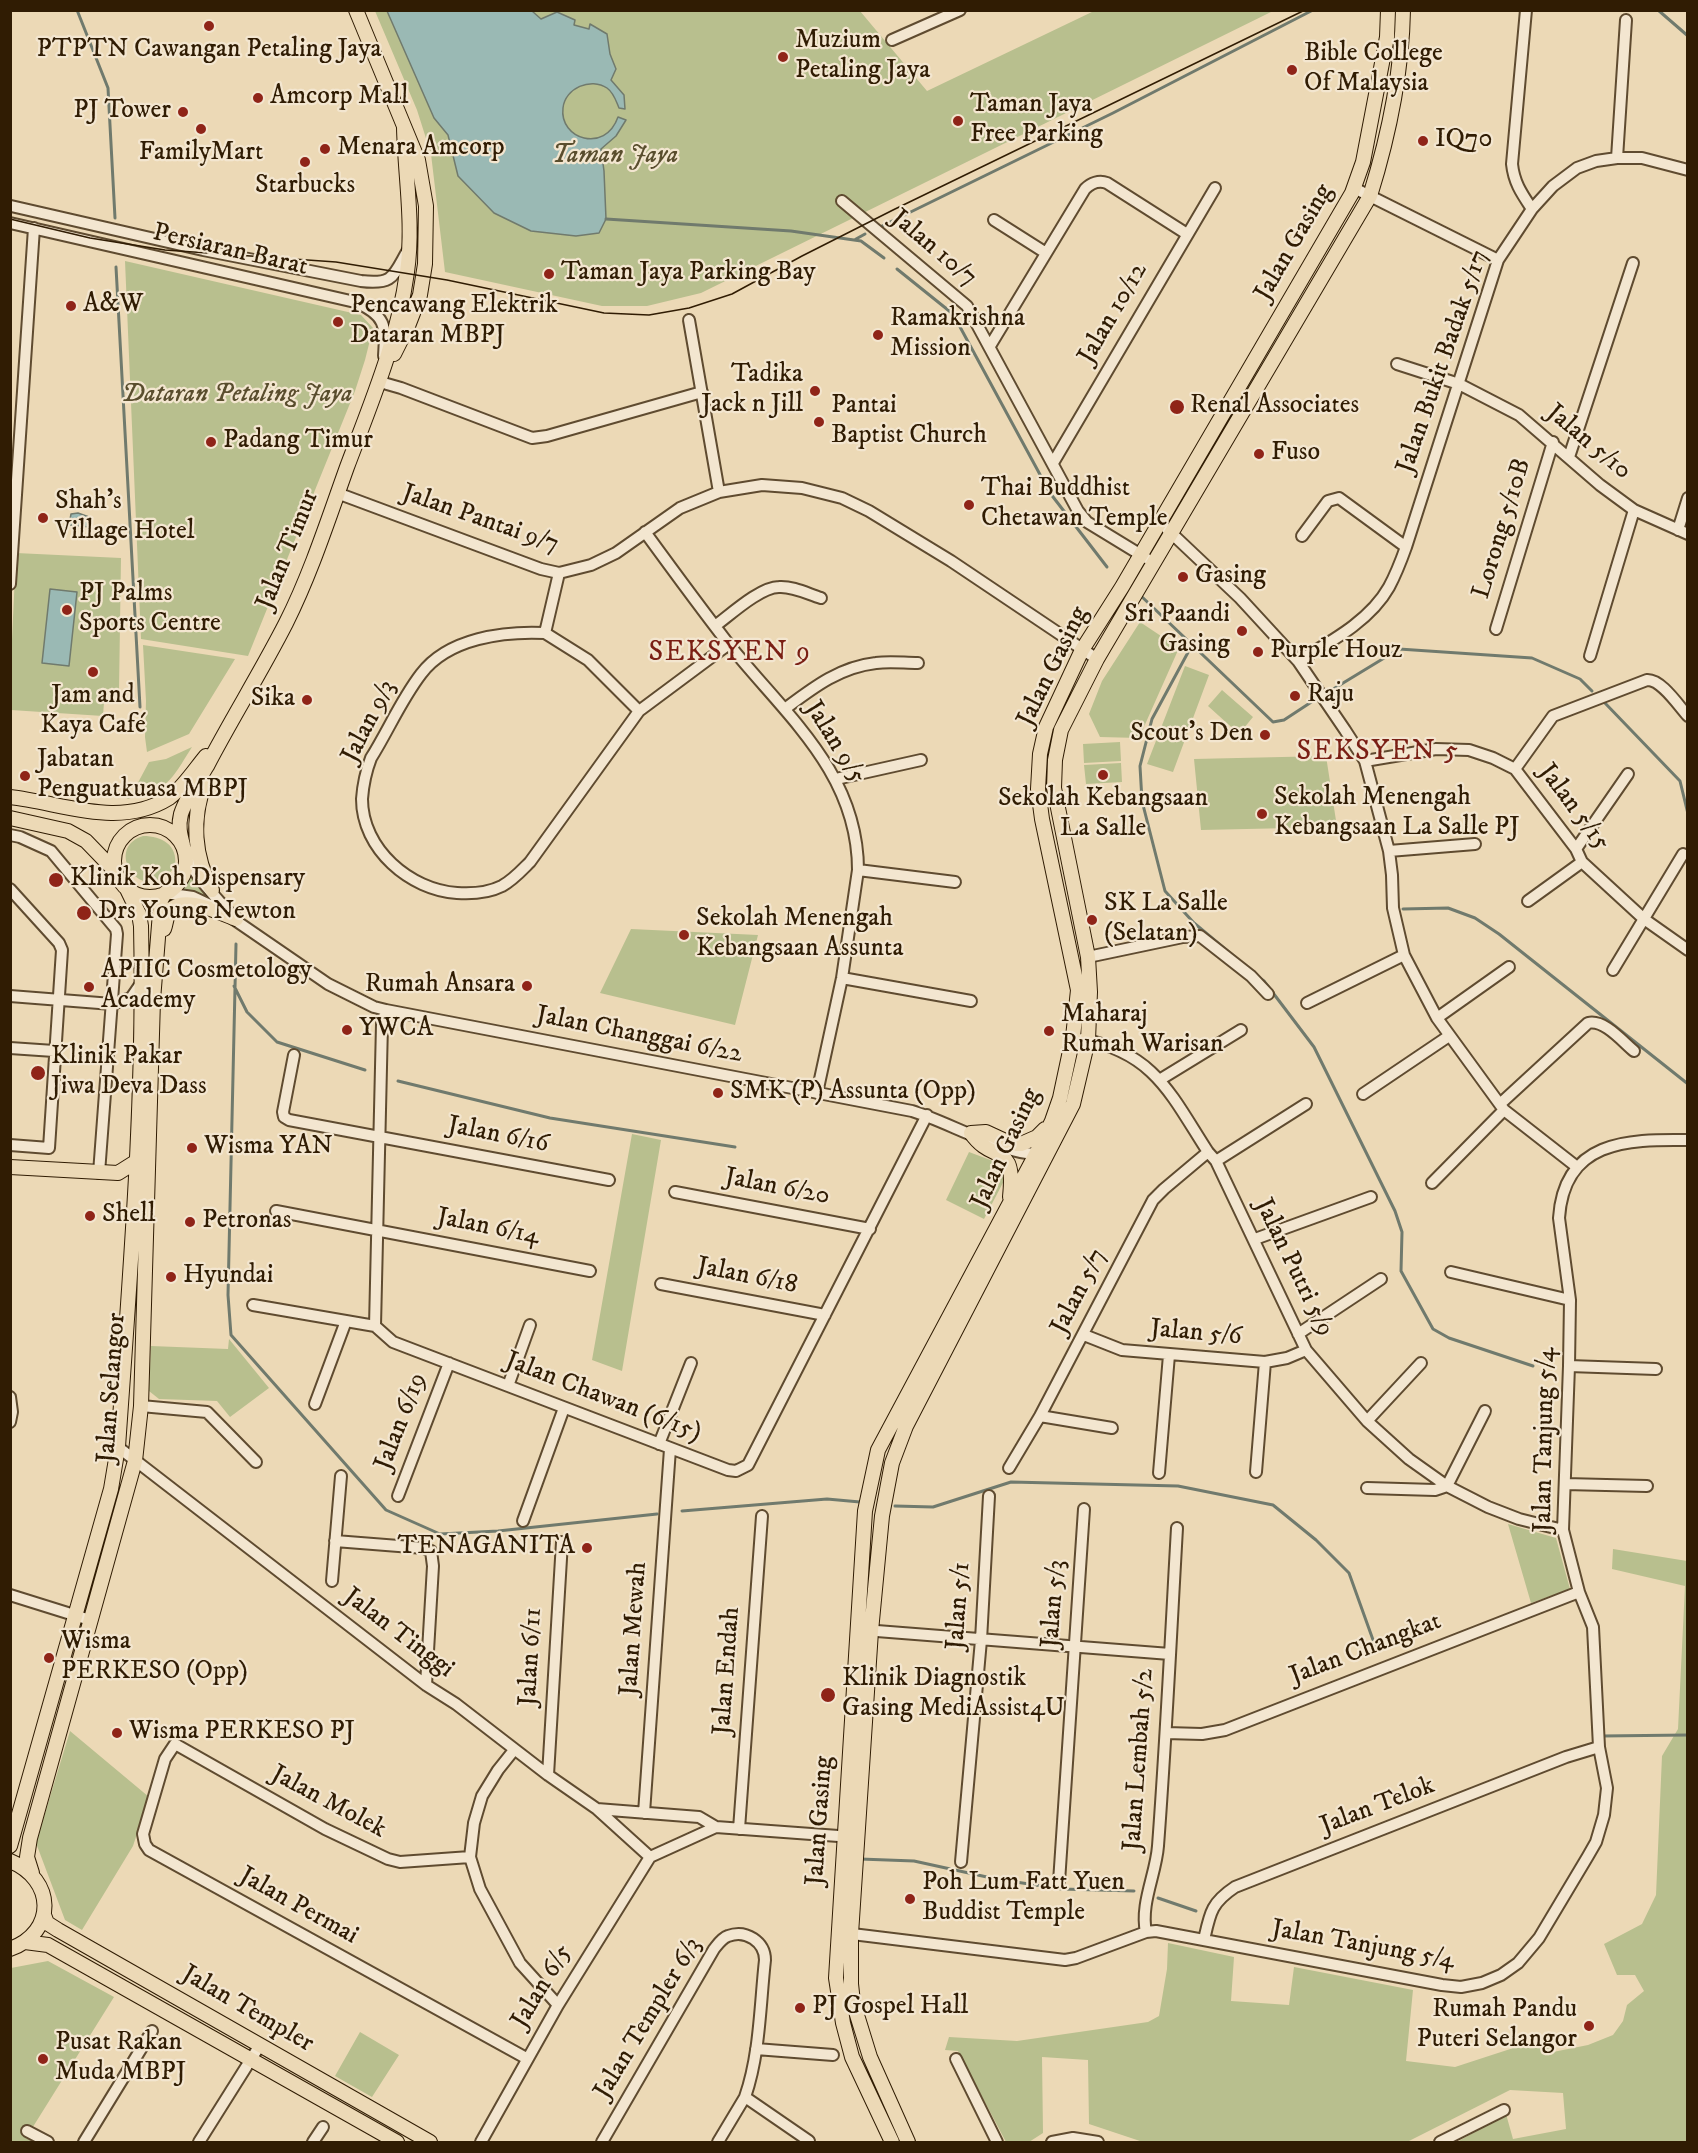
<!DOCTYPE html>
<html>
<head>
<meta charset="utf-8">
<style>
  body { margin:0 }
  #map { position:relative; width:1698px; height:2153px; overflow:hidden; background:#ecd9b6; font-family:"IM FELL DW Pica",serif }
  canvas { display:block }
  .frame { position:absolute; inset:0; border:12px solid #301c03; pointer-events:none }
</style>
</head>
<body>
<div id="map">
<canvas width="1698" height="2153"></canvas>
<div class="frame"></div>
</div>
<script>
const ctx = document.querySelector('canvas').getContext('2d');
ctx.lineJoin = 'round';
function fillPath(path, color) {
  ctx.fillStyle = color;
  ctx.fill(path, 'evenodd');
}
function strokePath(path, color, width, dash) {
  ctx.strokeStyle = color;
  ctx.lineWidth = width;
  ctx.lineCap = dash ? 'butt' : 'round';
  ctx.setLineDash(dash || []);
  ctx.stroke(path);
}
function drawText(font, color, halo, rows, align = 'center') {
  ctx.font = font + ' "IM FELL DW Pica",serif';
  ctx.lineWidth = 4.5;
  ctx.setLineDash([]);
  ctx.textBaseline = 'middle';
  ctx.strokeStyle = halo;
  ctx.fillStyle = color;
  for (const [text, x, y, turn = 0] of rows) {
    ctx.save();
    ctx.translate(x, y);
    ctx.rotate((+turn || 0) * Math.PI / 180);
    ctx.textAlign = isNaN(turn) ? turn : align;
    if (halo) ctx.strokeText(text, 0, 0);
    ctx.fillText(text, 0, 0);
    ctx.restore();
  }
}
fillPath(new Path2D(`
  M375,11h485l67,80 167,-80h179l-572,282 -54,13h-45l-157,-34 -14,-118 -14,-44z
  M125,261l236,54 12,13 -8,32 -10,31 -107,265 -107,-17z
  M16,553l105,5 -2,132 -14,-1 -2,27 -92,-6v-49z
  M1140,622l39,26 -40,90 -39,-1 -11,-23 13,-33z
  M143,645l92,14 -46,75 -42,18 -2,-15 1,-36z
  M1185,666l24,9 -36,97 -26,-8z
  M1222,690l31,27 -14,17 -31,-28z
  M1120,742l1,19 -37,2 -1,-19z
  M192,747c-22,35 -23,42 -65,52l6,-7 16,-30 17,-3z
  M1326,756l11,71 -136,3 -7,-71z
  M1121,763l1,19 -36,2 -2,-19z
  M143,836c19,0 35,9 32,30 -30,45 -74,-17 -32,-30z
  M191,868l29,39 -43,-14 9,-12z
  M631,929l127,6 -23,90 -135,-32z
  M632,1134l29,6 -39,231 -30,-11z
  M969,1152l32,12 6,11 -23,44 -38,-19z
  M229,1339l40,49 -39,29 -13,-16 -58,-2 -10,-8 2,-45 77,3z
  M1508,1524l48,14 14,51 -39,14z
  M1613,1549l74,12v581h-230l49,-28 7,25 53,-10 -3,-36 -53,-3 -103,52h-264l-54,-18 -1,-64 -46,-3 1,76 -14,9h-23l-48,-91 -13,-1 4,-13 68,4 131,-19 11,-6 8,-47 1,-26 66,14 -3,44 58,4 5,-38 119,23 -7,71 49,6 89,-29 9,14 35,-7 25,-10 10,-14 4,-16 17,-14 -9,-16h-18l-13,-31 38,-20 14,-29 6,-139 16,-27 7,-143 -73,-17z
  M70,1731l79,66 -16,49 -51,84 -17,-10 -29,-77z
  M48,1961l66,36 -88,141 7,4h-22v-174z
  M360,2032l39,23 -27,42 -37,-21z`), '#b8bf8e');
const water = new Path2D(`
  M387,11h145l9,8 16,-7 18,8 -1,5 15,4 1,-5 17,10 3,20 6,15 -5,11 13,15 1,14 -6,-1c-3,-7 -5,-15 -12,-20 -16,-11 -42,0 -44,20 -4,31 42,46 55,9l8,3 -10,16 -15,13 3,22 2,48 -7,14 -23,3 -45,-5 -37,-18 -36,-37 -10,-41 -14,-17z
  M78,513l11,4 1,10 -21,-2 2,-11z
  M50,589l27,3 -8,74 -27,-3z`);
fillPath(water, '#9ab9b4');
strokePath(water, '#707a6d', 1.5);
strokePath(new Path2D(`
  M77,10l31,78 7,130
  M1658,10l30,26
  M606,219l185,12 70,10 23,17
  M882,226l231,-113 200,-103
  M856,239l9,-5
  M116,267l24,440
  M897,269l56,45 97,179 57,74
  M1140,595l133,127 11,-2 35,-23
  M1192,645l-40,74 -12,47 2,35 23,90 29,32 42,35
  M1325,694l74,-45 133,9 48,21 12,12
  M1604,702l76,79 8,33
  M1403,909l45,-1 27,10 24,16 189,150
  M236,944l-8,351 3,40 155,175 54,24 58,-3 159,-17
  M1257,976l7,5 50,66 81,164 7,21 -1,39 32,58 16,9 84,28
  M234,986l13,26 30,30 88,28
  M398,1081l152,37 185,29
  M895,1506l38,1 78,-25 167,4 95,19 43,35 33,33 28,78
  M682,1511l145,-12 33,3
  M1602,1736l86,-1
  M860,1859l54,2 82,18 66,10 72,2
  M1158,1898l38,13`), '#707a6d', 3);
const minor = new Path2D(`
  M1526,10l-14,154c2,19 10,30 20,45
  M892,40l68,-30
  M1617,158l9,-138
  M1354,188l144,72
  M842,201l125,105 111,205 9,11 59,36
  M11,206l192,44 158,31c33,4 32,-5 47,-31
  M994,220l52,33
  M10,223l345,79c31,13 31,24 29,54
  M689,320l30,172
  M990,346l95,-157c6,-6 14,-9 22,-6l80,51
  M1397,364l62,20 60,31 81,70 34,25 54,24
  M380,382l21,6 131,50 15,-2 155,-44
  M1569,457l64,-194
  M1053,463l162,-275
  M337,493l204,76 18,4 32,-8 25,-12 64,-45 39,-16 43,-7 40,3 40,10 27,13 82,50 146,98
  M1167,529l73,69 58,63 47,69 20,31 24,90 3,24 1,33 11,47 33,63 67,92 73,57
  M1678,530l10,-32
  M645,532c27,37 54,74 82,110 56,71 131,129 131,228l-16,108 -25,115
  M1302,536l26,-35 11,-3 67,49
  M559,573l-14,60c-41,-2 -97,5 -124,41 -20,26 -33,57 -50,84 -5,13 -8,27 -9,41 0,50 48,91 95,94 15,1 31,0 45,-7 11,-6 19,-15 28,-24l109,-151 90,-67
  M10,584l24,-356
  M715,626c15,-11 45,-39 64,-39 14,-1 29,7 42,11
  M1496,629l57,-187
  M545,633l43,27 51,51
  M1590,656l44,-146
  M1298,661c32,-19 72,-40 91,-74 7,-13 12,-26 17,-40l92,-287 34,-51 21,-23 24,-18 19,-7 21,-3h25l46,12
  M786,708c28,-21 54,-41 90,-45 14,-2 28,0 42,0
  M1365,761l71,-12 33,1 24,8 22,11 61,80 6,13 62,57 44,31
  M1515,769l38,-53 94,-36c14,-1 31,25 41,36
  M836,779l85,-19
  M10,835l10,2 31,14 65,78 1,5 -18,239
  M1576,849l52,-75
  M1389,851l86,-7
  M185,853c10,24 31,44 48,64
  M858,870l97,12
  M10,889l49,54 3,7 -13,198 -39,-3
  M165,893l28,4 17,8
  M1528,901l54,-39
  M229,916l99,68 46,23 12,3 526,101c32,9 103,49 129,42
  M1088,957l95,-20 17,-1 51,40 17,18
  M1613,970l70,-116
  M842,978l129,23
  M10,996l102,8 19,-6 11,-16
  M1307,1003l97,-48
  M386,1010l-4,14 -7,302 18,16 335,128 8,1 12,-6 179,-350
  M1437,1018l72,-51
  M1082,1039c73,14 89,56 126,113l8,9 90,189 61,71 42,38 38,27 41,21 31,12 44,11
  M10,1048l44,3
  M294,1055l-11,57 1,5 5,3 320,60
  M1161,1079l80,-49
  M1363,1094l86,-58
  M1500,1104l88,-81c16,-4 34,18 46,28
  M1216,1161l90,-57
  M1432,1183l72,-73
  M675,1192l195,37
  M276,1211l314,60
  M1255,1239l116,-42
  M1451,1272l119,28
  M661,1284l164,31
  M253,1305l122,21
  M1298,1334l83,-55
  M1084,1335l38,15 143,12 22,-4 19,-8
  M1569,1366l87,3
  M508,1386l22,-61
  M10,1397l2,15 -2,10
  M315,1404l31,-83
  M141,1406l66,6 49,50
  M1040,1416l72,12
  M1367,1421l54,-58
  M659,1444l32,-81
  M118,1447l308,238 30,19 92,71 49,34 53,48
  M1009,1468l31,-52 113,-216 11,-11 44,-37
  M1256,1472l9,-110
  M1159,1473l10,-118
  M1565,1484l82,2
  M1367,1488l68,2 12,-4 38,-75
  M398,1496l51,-133
  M523,1521l41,-113
  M335,1541l89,7 7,3 2,15 -7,119
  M332,1581l9,-105
  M10,1595l80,25
  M864,1630l306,24
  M1166,1733l36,1 23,-4 354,-138
  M514,1750l-16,20 -16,26 -8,27 -4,34 10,32 40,74 38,42
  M548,1775l14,-233
  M597,1809l102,8 17,10
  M644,1813l26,-364
  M739,1829l23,-313
  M470,1857l-70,5 -12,-3 -63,-30 -150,-85 -10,15 -22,75 2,10 4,6 377,208
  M650,1857l66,-30 136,10
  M961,1862l20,-222 8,-144
  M1059,1882l25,-373
  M1146,1932c-6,-28 10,-58 12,-86 8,-106 13,-212 19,-318
  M844,1933l221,27 11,-2 70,-26 10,-1 286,54 19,2 21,-4 19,-8 17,-12 21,-25 49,-82 8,-14 8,-27 3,-27 -8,-41 -6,-120 -14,-35 -16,-62 6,-164 1,-66 -11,-82c5,-77 67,-79 129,-78
  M1204,1940c6,-27 7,-37 31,-53l331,-130 33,-10
  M756,2049l77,6
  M956,2059l41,83
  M745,2097l64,44
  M27,2131l21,11
  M84,2142l68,-111
  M199,2142l61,-97
  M313,2142l10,-15
  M481,2142l77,-137 92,-148
  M602,2142l112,-193c4,-5 8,-11 14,-13 18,-7 37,6 37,24 -5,45 -5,94 -20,137l-27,45
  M1052,2142l21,-4 25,4
  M1440,2142l64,-32`);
const major = new Path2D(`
  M356,10l62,150 8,46 -1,58 -5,31 -12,31 -14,28
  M205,783c-14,36 -11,74 7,107
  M10,797c53,6 109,32 159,1 14,-10 26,-29 37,-42
  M10,818l58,13 18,10 30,31
  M114 861a36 36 0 1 1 72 0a36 36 0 1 1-72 0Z
  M183,845c-3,-11 -5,-19 -2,-31 5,-16 17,-33 26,-48 25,-48 54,-94 79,-143 25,-50 42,-103 61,-156 24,-64 51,-127 60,-195 7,-48 -2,-97 -3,-145
  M164,929c2,-5 2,-10 4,-15 11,-22 52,-1 68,5
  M971,1133l15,-1 26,12h9l16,-7 8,-8
  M971,1133c22,32 45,7 39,64
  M10,1167l108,6 19,-12
  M10,1846l101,-357 7,-42c12,-174 27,-347 23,-521l-2,-12 -13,-27
  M10,1861c45,18 47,71 0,88
  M32,1873l-5,-16 3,-19 105,-377 6,-55 12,-406 8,-100 4,-7
  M44,1915l3,8 11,7 372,212
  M25,1942l23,3 349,197
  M892,2142l-40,-85 -9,-34 -7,-45 29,-467 13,-61 158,-296 16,-33 8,-23 13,-61 5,-47 -36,-171 -4,-30 2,-35 6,-27 36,-77 40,-63 230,-394 11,-31 24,-125 1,-27
  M908,2142l-38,-85 -17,-55 -2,-18v-50l20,-303 11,-115 10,-53 14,-37 167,-322 15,-64 2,-48 -2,-35 -34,-169 1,-28 6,-30 36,-71 273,-463c18,-58 32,-124 33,-186`);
strokePath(minor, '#5f4b30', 14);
strokePath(major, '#301c03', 16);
strokePath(minor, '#f3e6d0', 10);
strokePath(major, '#ecd9b6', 14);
strokePath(new Path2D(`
  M10,219l80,19 75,12 171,12 111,18 157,33 45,2 40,-7 43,-14 70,-38 91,-46 412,-200`), '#301c03', 1.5);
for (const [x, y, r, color] of [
  [209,26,6,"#8f2418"],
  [783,57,6,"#8f2418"],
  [1292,70,6,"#8f2418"],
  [258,98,6,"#8f2418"],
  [183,112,6,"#8f2418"],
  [958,121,6,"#8f2418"],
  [201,129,6,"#8f2418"],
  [1423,141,6,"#8f2418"],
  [325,149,6,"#8f2418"],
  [305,162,6,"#8f2418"],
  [549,274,6,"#8f2418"],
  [71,306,6,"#8f2418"],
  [338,322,6,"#8f2418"],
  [878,335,6,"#8f2418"],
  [815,391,6,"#8f2418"],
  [1177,407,8,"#8f2418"],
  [819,422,6,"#8f2418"],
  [211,442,6,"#8f2418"],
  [1259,454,6,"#8f2418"],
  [969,505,6,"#8f2418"],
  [43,518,6,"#8f2418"],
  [1183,577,6,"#8f2418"],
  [67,610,6,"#8f2418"],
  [1242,631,6,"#8f2418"],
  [1258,652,6,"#8f2418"],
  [93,672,6,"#8f2418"],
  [1295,696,6,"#8f2418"],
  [307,700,6,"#8f2418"],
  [1265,735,6,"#8f2418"],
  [1103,775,6,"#8f2418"],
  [25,776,6,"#8f2418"],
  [1262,814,6,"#8f2418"],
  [56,880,8,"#8f2418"],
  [84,913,8,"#8f2418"],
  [1092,920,6,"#8f2418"],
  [684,935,6,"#8f2418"],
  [527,986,6,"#8f2418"],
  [89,987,6,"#8f2418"],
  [347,1030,6,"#8f2418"],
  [1049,1031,6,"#8f2418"],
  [38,1073,8,"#8f2418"],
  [718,1093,6,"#8f2418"],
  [192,1148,6,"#8f2418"],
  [90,1216,6,"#8f2418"],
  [190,1222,6,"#8f2418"],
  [171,1277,6,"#8f2418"],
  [587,1548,6,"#8f2418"],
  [49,1658,6,"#8f2418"],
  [828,1695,8,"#8f2418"],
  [117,1733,6,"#8f2418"],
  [910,1899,6,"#8f2418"],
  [800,2008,6,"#8f2418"],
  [1589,2026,6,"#8f2418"],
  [43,2059,6,"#8f2418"]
]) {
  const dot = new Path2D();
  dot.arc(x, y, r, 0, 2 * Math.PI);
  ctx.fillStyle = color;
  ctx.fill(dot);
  strokePath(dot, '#f3e6d0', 2);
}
drawText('26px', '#301c03', '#f3e6d0', [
  ["Muzium",795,42],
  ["Petaling Jaya",795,72],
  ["PTPTN Cawangan Petaling Jaya",209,51,"center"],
  ["Bible College",1304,55],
  ["Of Malaysia",1304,85],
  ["Amcorp Mall",270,98],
  ["Taman Jaya",970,106],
  ["Free Parking",970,136],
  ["PJ Tower",171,112,"right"],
  ["IQ70",1435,141],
  ["Menara Amcorp",337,149],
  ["FamilyMart",201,154,"center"],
  ["Starbucks",305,187,"center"],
  ["Taman Jaya Parking Bay",561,274],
  ["A&W",83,306],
  ["Pencawang Elektrik",350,307],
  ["Dataran MBPJ",350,337],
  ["Ramakrishna",890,320],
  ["Mission",890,350],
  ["Tadika",803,376,"right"],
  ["Jack n Jill",803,406,"right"],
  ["Pantai",831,407],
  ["Baptist Church",831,437],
  ["Renal Associates",1190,407],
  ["Padang Timur",223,442],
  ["Fuso",1271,454],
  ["Thai Buddhist",981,490],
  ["Chetawan Temple",981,520],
  ["Shah's",55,503],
  ["Village Hotel",55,533],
  ["Gasing",1195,577],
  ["PJ Palms",79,595],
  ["Sports Centre",79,625],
  ["Sri Paandi",1230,616,"right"],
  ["Gasing",1230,646,"right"],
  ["Purple Houz",1270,652],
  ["Raju",1307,696],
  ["Jam and",93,697,"center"],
  ["Kaya Café",93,727,"center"],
  ["Sika",295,700,"right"],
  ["Scout's Den",1253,735,"right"],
  ["Jabatan",37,761],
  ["Penguatkuasa MBPJ",37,791],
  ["Sekolah Menengah",1274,799],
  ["Kebangsaan La Salle PJ",1274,829],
  ["Sekolah Kebangsaan",1103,800,"center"],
  ["La Salle",1103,830,"center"],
  ["Klinik Koh Dispensary",70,880],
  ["SK La Salle",1104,905],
  ["(Selatan)",1104,935],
  ["Drs Young Newton",98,913],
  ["Sekolah Menengah",696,920],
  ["Kebangsaan Assunta",696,950],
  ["APIIC Cosmetology",101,972],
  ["Academy",101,1002],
  ["Rumah Ansara",515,986,"right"],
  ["Maharaj",1061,1016],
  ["Rumah Warisan",1061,1046],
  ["YWCA",359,1030],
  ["Klinik Pakar",51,1058],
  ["Jiwa Deva Dass",51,1088],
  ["SMK (P) Assunta (Opp)",730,1093],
  ["Wisma YAN",204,1148],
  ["Shell",102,1216],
  ["Petronas",202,1222],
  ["Hyundai",183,1277],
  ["TENAGANITA",575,1548,"right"],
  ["Wisma",61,1643],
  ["PERKESO (Opp)",61,1673],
  ["Klinik Diagnostik",842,1680],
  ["Gasing MediAssist4U",842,1710],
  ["Wisma PERKESO PJ",129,1733],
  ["Poh Lum Fatt Yuen",922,1884],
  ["Buddist Temple",922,1914],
  ["PJ Gospel Hall",812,2008],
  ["Rumah Pandu",1577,2011,"right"],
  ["Puteri Selangor",1577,2041,"right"],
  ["Pusat Rakan",55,2044],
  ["Muda MBPJ",55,2074]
], 'left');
drawText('italic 26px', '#594d2d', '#f3e6d0', [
  ["Taman Jaya",615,157],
  ["Dataran Petaling Jaya",237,396]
]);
drawText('26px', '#301c03', '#f3e6d0', [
  ["Jalan Gasing",1295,243,-60],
  ["Jalan 10/7",933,249,40],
  ["Persiaran Barat",230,251,13],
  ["Jalan 10/12",1114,314,-60],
  ["Jalan Bukit Badak 5/17",1444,362,-71],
  ["Jalan 5/10",1588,443,40],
  ["Jalan Pantai 9/7",480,520,19],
  ["Lorong 5/10B",1503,529,-73],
  ["Jalan Timur",289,550,-68],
  ["Jalan Gasing",1054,667,-64],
  ["Jalan 9/3",370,722,-63],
  ["Jalan 9/5",834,743,58],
  ["Jalan 5/15",1573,808,53],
  ["Jalan Changgai 6/22",639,1036,11],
  ["Jalan 6/16",498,1136,11],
  ["Jalan Gasing",1007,1149,-65],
  ["Jalan 6/20",777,1188,11],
  ["Jalan 6/14",488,1228,11],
  ["Jalan Putri 5/9",1293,1268,64],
  ["Jalan 6/18",747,1277,11],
  ["Jalan 5/7",1080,1292,-63],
  ["Jalan 5/6",1196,1334,5],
  ["Jalan Selangor",113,1388,-86],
  ["Jalan Chawan (6/15)",603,1398,21],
  ["Jalan 6/19",402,1422,-69],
  ["Jalan Tanjung 5/4",1546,1440,-89],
  ["Jalan 5/3",1055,1604,-86],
  ["Jalan 5/1",960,1606,-86],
  ["Jalan Mewah",635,1629,-86],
  ["Jalan Tinggi",398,1634,37],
  ["Jalan Changkat",1366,1650,-21],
  ["Jalan 6/11",532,1657,-87],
  ["Jalan Endah",728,1671,-86],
  ["Jalan Lembah 5/2",1140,1760,-86],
  ["Jalan Molek",328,1803,28],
  ["Jalan Telok",1378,1807,-21],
  ["Jalan Gasing",821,1821,-86],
  ["Jalan Permai",298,1907,29],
  ["Jalan Tanjung 5/4",1363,1946,10],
  ["Jalan 6/5",543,1987,-59],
  ["Jalan Templer",247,2010,30],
  ["Jalan Templer 6/3",649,2019,-59]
]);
ctx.letterSpacing = '1.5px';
drawText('28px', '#7a1f14', '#f3e6d0', [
  ["SEKSYEN 9",730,654],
  ["SEKSYEN 5",1378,753]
]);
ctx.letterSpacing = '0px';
</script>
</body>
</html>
